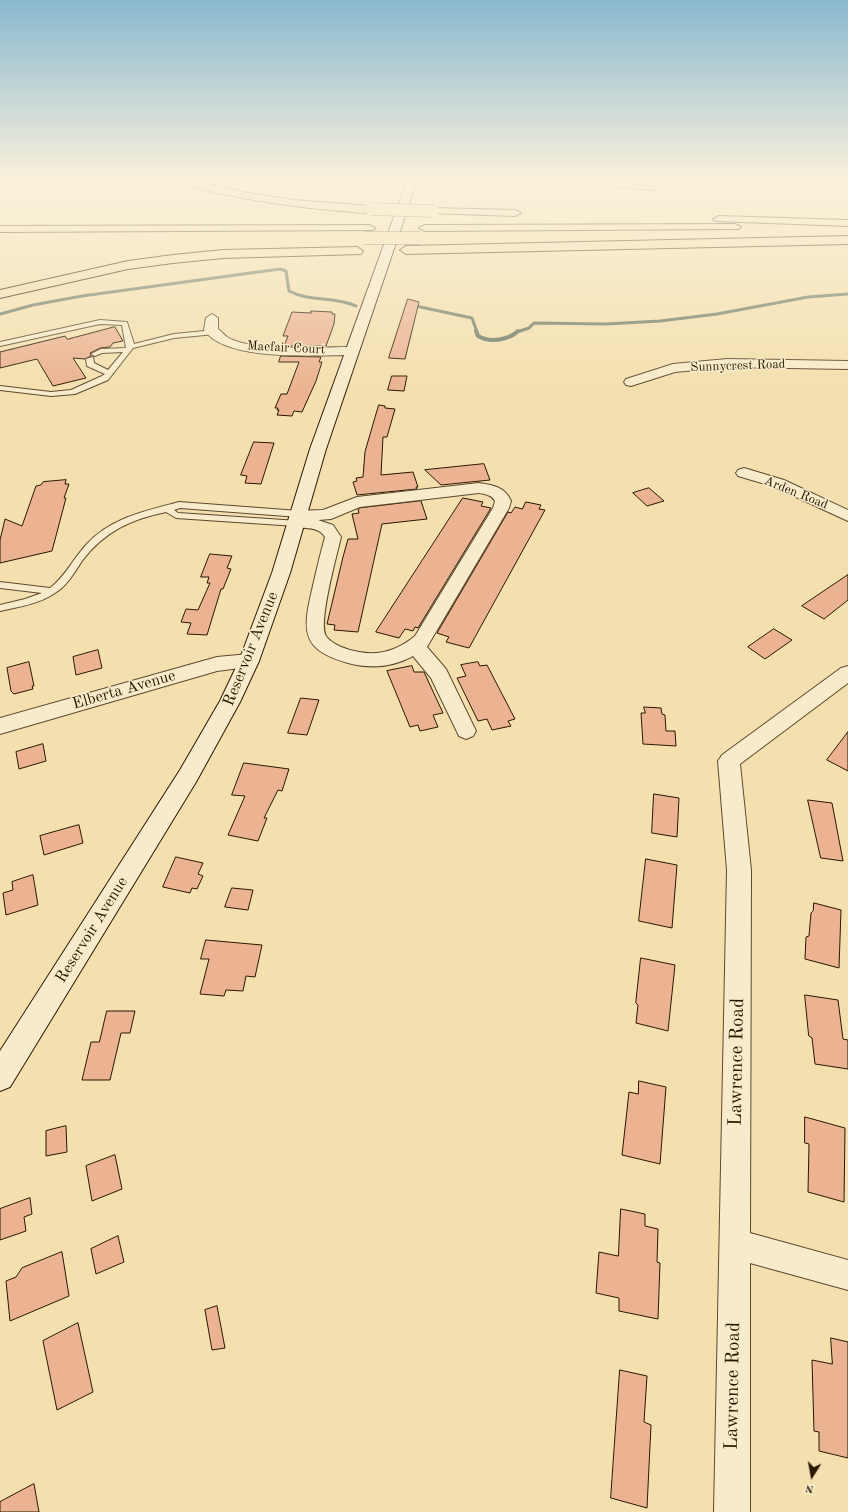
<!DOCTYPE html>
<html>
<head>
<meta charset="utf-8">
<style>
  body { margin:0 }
  #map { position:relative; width:848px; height:1512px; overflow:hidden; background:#f4e0af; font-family:"Old Standard TT",serif }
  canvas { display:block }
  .north { position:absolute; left:792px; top:1456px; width:40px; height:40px; -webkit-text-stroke:3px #f8ebcb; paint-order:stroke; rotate:191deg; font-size:11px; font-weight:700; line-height:16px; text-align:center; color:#291700 }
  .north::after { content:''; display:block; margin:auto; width:14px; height:18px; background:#291700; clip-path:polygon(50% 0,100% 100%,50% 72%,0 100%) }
</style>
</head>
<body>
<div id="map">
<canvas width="848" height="1512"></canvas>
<div class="north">N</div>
</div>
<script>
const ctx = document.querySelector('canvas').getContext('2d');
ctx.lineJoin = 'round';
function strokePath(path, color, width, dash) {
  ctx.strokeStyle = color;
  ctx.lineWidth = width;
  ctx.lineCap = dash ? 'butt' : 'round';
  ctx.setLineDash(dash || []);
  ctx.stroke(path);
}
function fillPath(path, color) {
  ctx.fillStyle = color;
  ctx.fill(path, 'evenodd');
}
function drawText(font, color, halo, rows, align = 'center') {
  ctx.font = font + ' "Old Standard TT",serif';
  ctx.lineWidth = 3;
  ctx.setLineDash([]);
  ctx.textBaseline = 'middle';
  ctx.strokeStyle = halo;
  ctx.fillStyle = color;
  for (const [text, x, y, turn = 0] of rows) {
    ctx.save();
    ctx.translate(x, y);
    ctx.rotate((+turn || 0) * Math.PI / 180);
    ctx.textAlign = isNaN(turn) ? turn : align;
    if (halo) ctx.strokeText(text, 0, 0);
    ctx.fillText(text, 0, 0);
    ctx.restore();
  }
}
strokePath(new Path2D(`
  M411,305l61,13 5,14
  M0,314l33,-9 49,-9 198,-27 6,2 3,20c21,11 46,5 67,15
  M517,332l12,-4 5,-5 72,1 54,-3 57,-7 91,-17 40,-3`), '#6e7b66', 3);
strokePath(new Path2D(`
  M476,331l2,5c12,7 31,4 40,-5`), '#6e7b66', 4);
const building = new Path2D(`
  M408,299l11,3 -14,57 -16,-1z
  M311,311l21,1v2h3l-1,10 -8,22h-42l4,-10h-5l9,-24 19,1z
  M115,327l8,14 -10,2 -3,4 -10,1 -10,5 1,3 -6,3 -12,-1 13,20 -33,8 -16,-27 -37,9v-16l65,-16 2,3z
  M281,356l40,1 -2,5h3l-6,19 -14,31 -8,-1 -2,5 -15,-1 2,-5h-2l1,-2h-3l6,-14h6l12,-32h-20z
  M392,376h15l-3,15 -16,-1z
  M379,405l6,1v2l10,1 -8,28h-4l-2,38 32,-3 5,15h-2l1,2 -60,6 -4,-13 4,-1 -1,-3 7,-1 2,-25z
  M254,442l20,1 -13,41 -16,-1 2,-7 -6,-1z
  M484,464l6,16 -49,5 -16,-15z
  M66,480l-1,4h4l-5,14h2l-14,53 -52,12v-23l5,-21 17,7 14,-40 5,-1 2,-3z
  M649,488l15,13 -17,5 -14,-13z
  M463,498l20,4 -2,4 10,2 -73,120 -3,-1 -2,4 -8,-2 -6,9 -23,-6z
  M421,501l6,18 -45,5 -24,108 -24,-2 1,-5 -8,-1 16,-67 5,-18h10l-6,-25 7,-1 -1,-4 2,-1z
  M526,502l15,3 -2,4 6,1 -76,138 -23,-6 3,-5 -12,-4 71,-121 3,1 4,-6 7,2z
  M210,554l22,2 -5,12 4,1 -8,20h-2l-14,46 -20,-1 4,-11 -10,-1 5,-13 12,1 12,-27h-3l2,-6h-8z
  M848,575v25l-24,19 -22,-13z
  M774,629l18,11 -27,19 -17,-12z
  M98,650l4,18 -26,7 -3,-18z
  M29,662l5,24h-2l1,3 -19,5 -3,-3 -4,-23z
  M478,662l2,4 7,-1 28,54 -7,2 3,5 -19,4 -5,-11 -9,2 -21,-43 9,-2 -5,-11z
  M412,666l2,6h10l19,41 -10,2 5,12 -18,4 -2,-6 -8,2 -23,-56z
  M301,698l18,2 -12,35 -19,-2z
  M644,707l17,1 1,6 3,1 1,16h9l1,15 -33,-2 -2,-31h4z
  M848,732v39l-21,-11z
  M43,744l3,17 -27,8 -3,-17z
  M244,763l45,6 -7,22 -4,-1 -14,28h3l-9,23 -30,-6 17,-39 -13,-1z
  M654,794l25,4 -2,39 -25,-4z
  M808,800l24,3 11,58 -22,-3z
  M79,825l4,18 -39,12 -4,-19z
  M176,857l27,6 -5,11 5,2 -6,13 -5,-1 -2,5 -27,-6z
  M646,859l31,6 -5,63 -33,-7z
  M33,875l5,30 -32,10 -3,-22 10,-3 -1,-8z
  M232,888l21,2 -5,20 -23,-3z
  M814,903l27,7 -2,58 -34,-9 1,-22 3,-1 2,-23 2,-2z
  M206,940l56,5 -7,32 -9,-1 -3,15 -17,-1 -2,6 -24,-2 9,-35h-8z
  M641,958l34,7 -7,66 -32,-8 2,-18 -2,-2z
  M805,995l33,5 5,39 5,1v29l-33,-5 -3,-26 -3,-2z
  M107,1011h28l-5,22h-9l-11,47h-28l9,-38h8z
  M639,1081l27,6 -6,77 -38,-9 7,-63 9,2z
  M805,1117l40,11 -1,74 -36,-10 1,-48 -4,-1z
  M66,1126l1,26 -21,4v-25z
  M115,1155l7,34 -30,12 -6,-35z
  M30,1198l2,16 -8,3 2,14 -26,9v-31z
  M621,1209l24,5v12l13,3 -1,33 3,1 -2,56 -39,-8v-13l-23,-5 3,-41 19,4z
  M118,1236l6,26 -28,12 -5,-25z
  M62,1252l7,44 -59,25 -4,-40 10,-4 6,-9z
  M217,1306l8,42 -13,2 -7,-40z
  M78,1323l15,69 -36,18 -14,-69z
  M831,1338l17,4v116l-29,-7v-19l-5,-1 -2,-71 20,4z
  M620,1370l27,6 -3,46 7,3 -4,83 -36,-10z
  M34,1484l5,28h-39v-10z`);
fillPath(building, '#ebb391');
strokePath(building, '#291700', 1);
const service = new Path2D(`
  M585,178l73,10 -3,2 -41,-3z
  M752,178l15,3 16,-3c-9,8 -20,6 -32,3z
  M100,320l27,2 7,22 40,-10 41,-4 3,2 -3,2 -41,4 -41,10 -25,32 -33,14 -24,2 -51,-6v-4l51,6 20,-2 31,-14 3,-2 -18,-8 -1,-7 7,-2 1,6 14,7 15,-18 -21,1 -7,3 -4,-2 10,-5 25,-1 -4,-23 -22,-1 -100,22v-4z
  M179,502l120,9 4,3 -4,3 -119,-9 -6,2 4,3 121,8v4l-3,1 -120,-8 -10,-6c-35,7 -62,20 -84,49 -8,12 -15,25 -27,32 -16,11 -37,14 -55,18v-6l25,-6 17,-6 -42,-5v-6l50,6c15,-11 23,-29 36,-43 24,-27 59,-34 93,-43z`);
const minor = new Path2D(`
  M212,314l6,4v11c3,2 6,6 9,8 24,15 95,10 125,10l5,1 2,3 -2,3 -5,1c-36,0 -126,7 -148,-25l2,-12z
  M727,359l121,2v8l-121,-2 -52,5 -44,14 -5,-1 -2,-3 2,-3 47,-15z
  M744,468l40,12 64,30v11l-76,-35 -34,-10 -2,-3 2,-3z
  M479,483c14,2 26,4 32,18l-2,7 -82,139 19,22 30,62 -3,5 -7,3 -7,-3 -28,-58 -18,-22c-20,11 -43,13 -65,7 -46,-13 -46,-31 -36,-73 4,-18 8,-35 13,-53 -7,-12 -24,-8 -35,-10l-2,-4 2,-4 5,-1 -4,-4 2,-3 30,-1 34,-13zM479,493c6,1 13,2 16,8l-2,7 -78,128c-17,14 -35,20 -56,16 -11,-2 -27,-7 -33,-16 -8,-14 11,-81 15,-99l-8,-12 -15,-5 13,-1 29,-12z
  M249,654l7,2 3,5 -3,5 -39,5 -217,63v-16l217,-61z
  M848,666v17l-108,81 11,106 -1,363 98,27v30l-98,-27v249h-36l13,-642 -9,-109 4,-6 119,-87z`);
const secondary = new Path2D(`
  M408,178h10l-92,271 -36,124 -31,88 -19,41 -44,80 -186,305 -10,4v-40l180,-281 40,-69 19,-40 33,-88 38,-124z`);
const motorway = new Path2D(`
  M163,178h19l61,14 51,8 77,6 6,3c-6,7 -27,2 -36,2 -60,-5 -118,-15 -177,-31z
  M433,208l82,2 6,3 -6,3 -86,-3 -2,-2 2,-2z
  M719,216l129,4v6l-133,-5 -2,-2z
  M735,224l6,3 -2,2 -314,2 -6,-3 6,-3z
  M369,225l6,3 -2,2 -373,2v-6z
  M848,236v8l-442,10 -6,-4 6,-4z
  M357,247l6,4 -2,3 -138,4 -50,5 -45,6 -128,29v-8l128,-29 45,-6 50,-5z`);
strokePath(service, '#5c492c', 2);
strokePath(minor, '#5c492c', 2);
strokePath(secondary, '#291700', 2);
strokePath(motorway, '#291700', 2);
fillPath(service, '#f8ebcb');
fillPath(minor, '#f8ebcb');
fillPath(secondary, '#f8ebcb');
fillPath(motorway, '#f4e0af');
const motorwayBridge = new Path2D(`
  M371,209l62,2
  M364,238h57`);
strokePath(motorwayBridge, '#291700', 13, []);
strokePath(motorwayBridge, '#f4e0af', 12);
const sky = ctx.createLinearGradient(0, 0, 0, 390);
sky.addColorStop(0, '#89b8cf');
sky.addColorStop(0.46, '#faf1db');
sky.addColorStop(1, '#faf1db00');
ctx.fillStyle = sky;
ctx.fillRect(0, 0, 848, 390);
drawText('13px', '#291700', '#f8ebcb', [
  ["Maefair Court",286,348,3],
  ["Sunnycrest Road",738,366,-2],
  ["Arden Road",796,493,22]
]);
drawText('16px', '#291700', '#f8ebcb', [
  ["Reservoir Avenue",251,649,-68],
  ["Elberta Avenue",124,690,-16],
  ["Reservoir Avenue",92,930,-58]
]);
drawText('19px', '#291700', '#f8ebcb', [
  ["Lawrence Road",737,1062,-89],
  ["Lawrence Road",733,1386,-89]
]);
</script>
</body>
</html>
